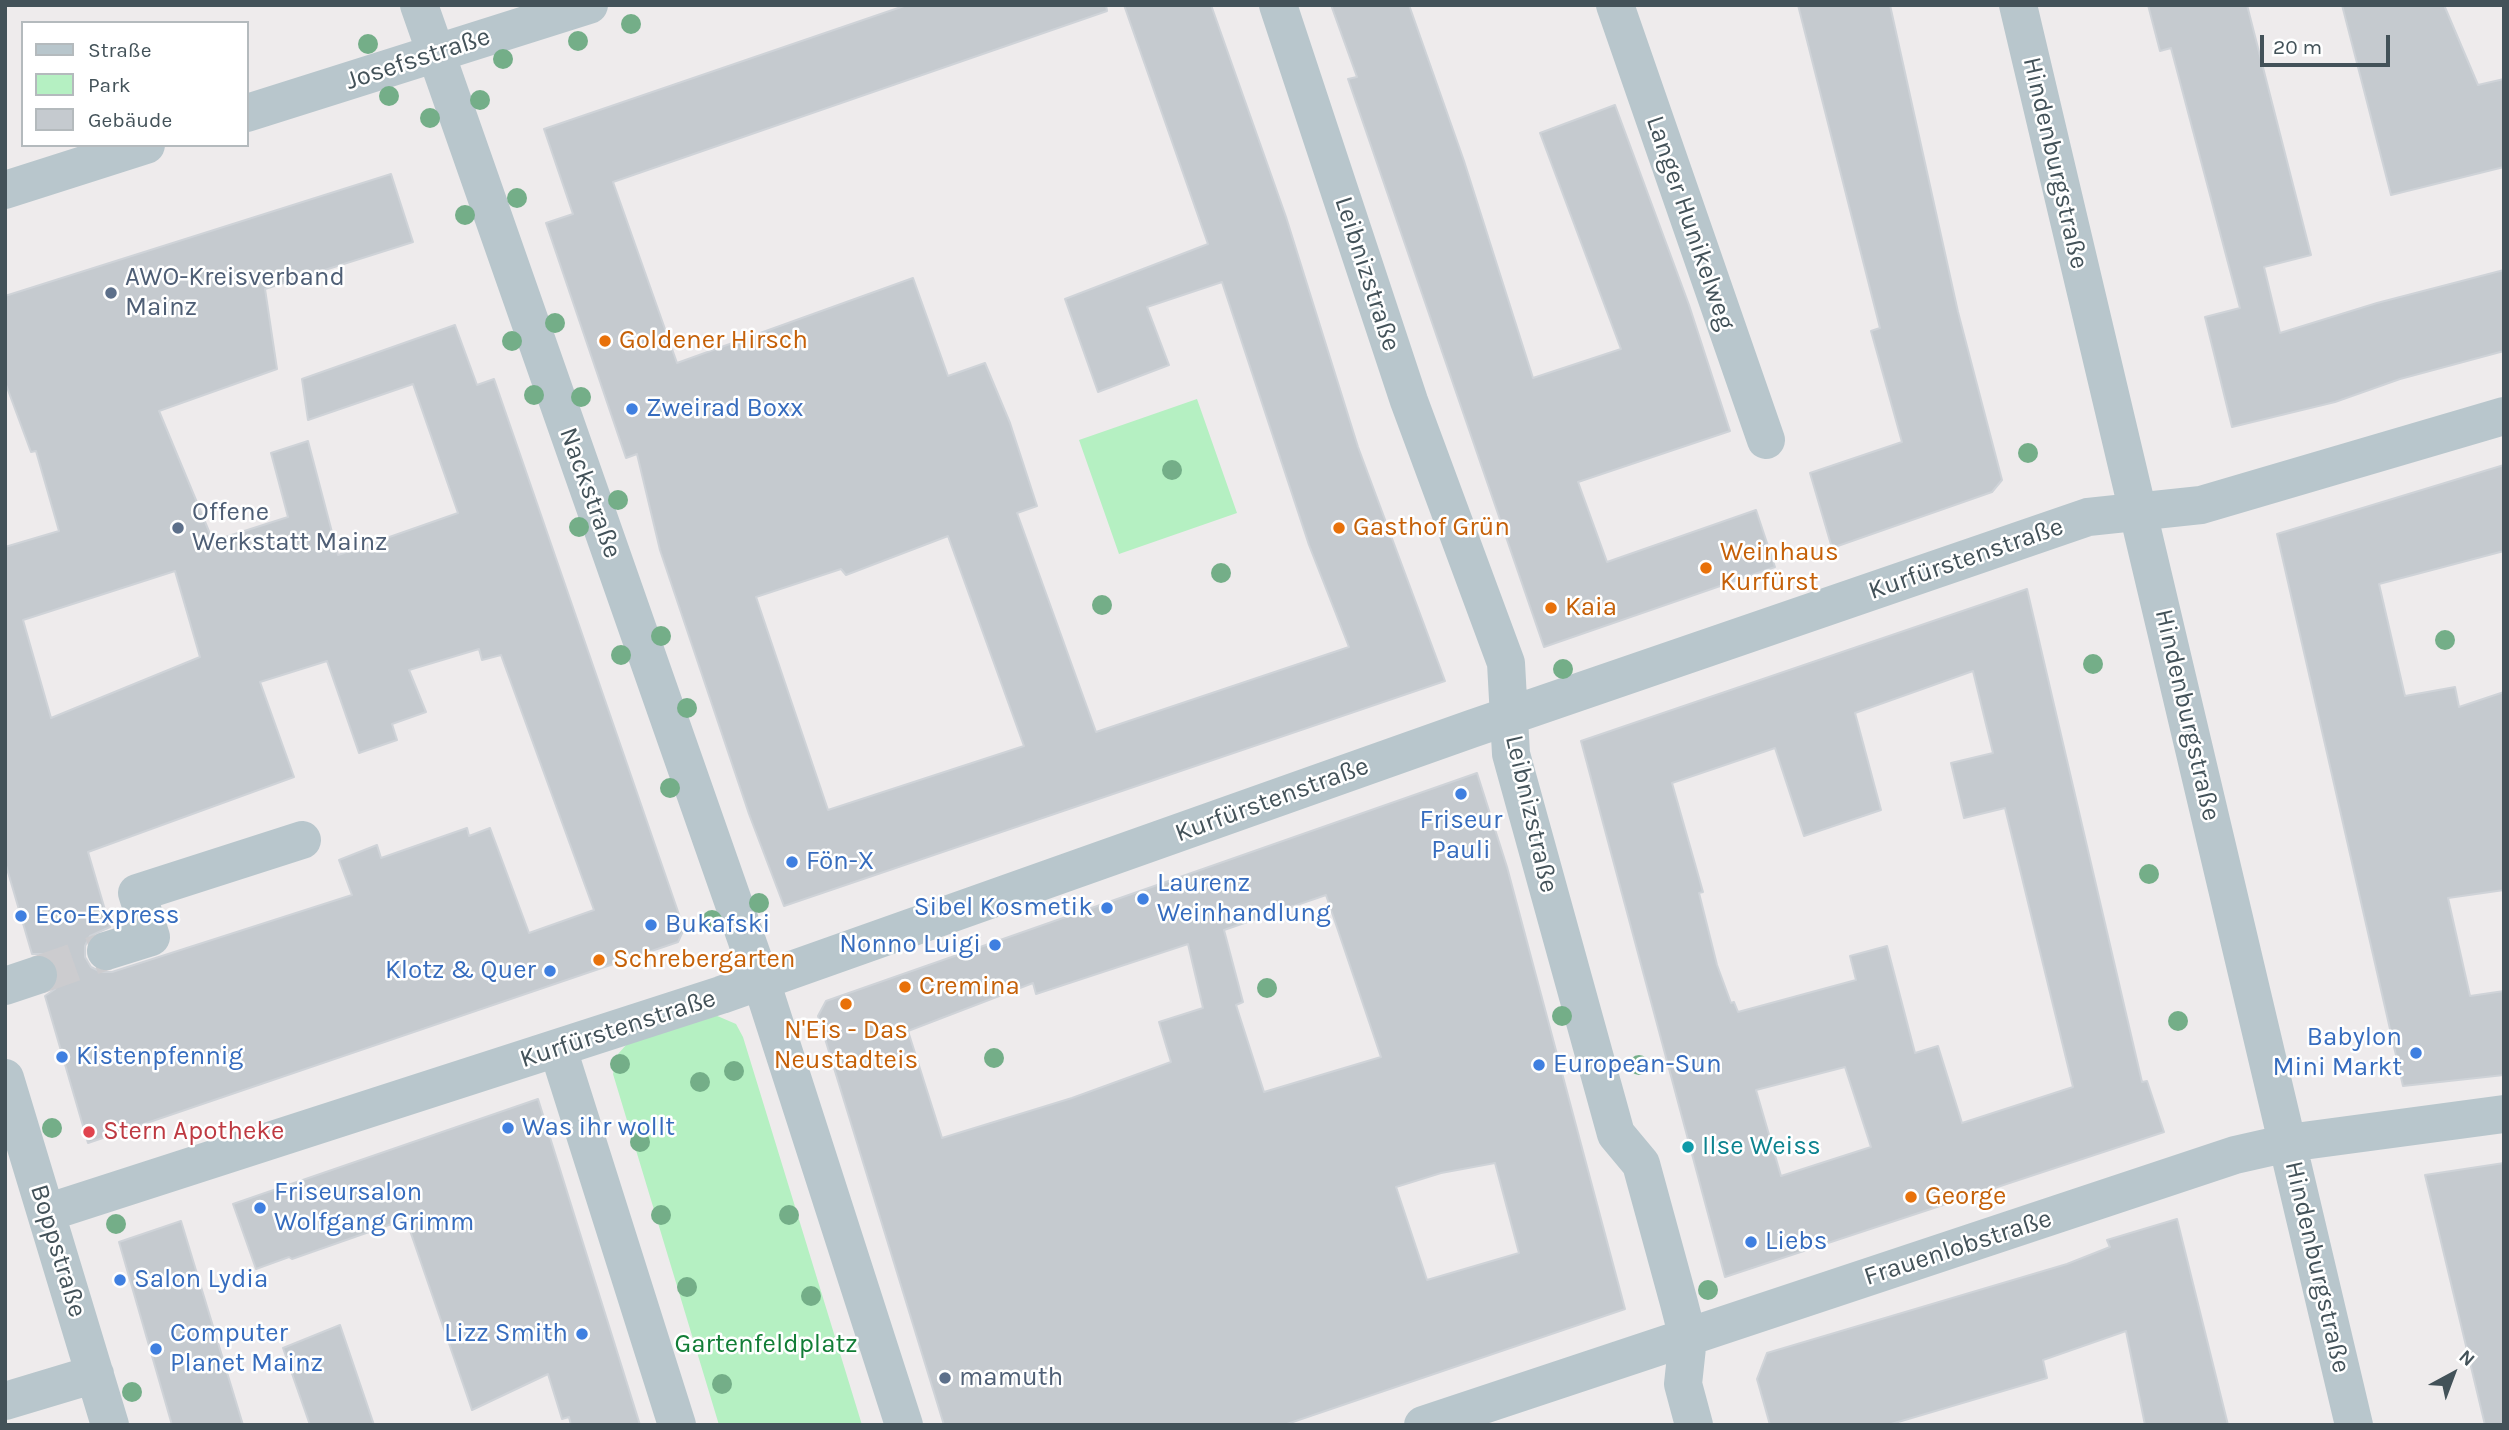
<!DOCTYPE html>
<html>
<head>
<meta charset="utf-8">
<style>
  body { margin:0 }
  #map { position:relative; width:2509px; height:1430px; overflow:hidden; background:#eeebec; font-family:Karla,sans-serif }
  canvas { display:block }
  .frame { position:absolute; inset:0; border:7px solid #435259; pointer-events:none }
  .legend { position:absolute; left:21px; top:21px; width:228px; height:126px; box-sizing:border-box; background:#fff; border:2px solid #b4babd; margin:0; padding:9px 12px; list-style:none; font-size:21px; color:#435259 }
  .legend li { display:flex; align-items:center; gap:14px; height:35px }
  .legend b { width:35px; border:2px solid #b4babd }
  .north { position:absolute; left:2418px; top:1339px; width:70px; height:70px; -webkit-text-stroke:5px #fff; paint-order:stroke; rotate:41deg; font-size:19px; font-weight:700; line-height:28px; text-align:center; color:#435259 }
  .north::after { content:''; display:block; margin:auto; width:24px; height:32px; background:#435259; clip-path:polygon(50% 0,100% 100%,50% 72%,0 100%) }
  .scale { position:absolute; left:2260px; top:35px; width:130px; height:32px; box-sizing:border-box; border:4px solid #435259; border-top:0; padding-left:9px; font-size:21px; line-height:24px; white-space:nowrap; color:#435259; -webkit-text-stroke:5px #fff; paint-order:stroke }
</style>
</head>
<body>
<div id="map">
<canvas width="2509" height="1430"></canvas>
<div class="frame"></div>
<ul class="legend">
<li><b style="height:9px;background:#b8c6cc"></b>Straße</li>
<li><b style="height:19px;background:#b5f0c2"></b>Park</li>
<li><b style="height:19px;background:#c5cacf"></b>Gebäude</li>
</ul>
<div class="north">N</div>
<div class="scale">20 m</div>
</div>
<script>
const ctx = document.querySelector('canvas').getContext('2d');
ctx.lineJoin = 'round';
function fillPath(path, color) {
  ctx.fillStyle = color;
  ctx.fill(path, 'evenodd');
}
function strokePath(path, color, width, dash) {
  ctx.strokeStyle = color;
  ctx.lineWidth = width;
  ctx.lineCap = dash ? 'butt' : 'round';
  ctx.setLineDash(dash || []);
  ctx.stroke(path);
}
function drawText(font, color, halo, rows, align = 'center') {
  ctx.font = font + ' Karla,sans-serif';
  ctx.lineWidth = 5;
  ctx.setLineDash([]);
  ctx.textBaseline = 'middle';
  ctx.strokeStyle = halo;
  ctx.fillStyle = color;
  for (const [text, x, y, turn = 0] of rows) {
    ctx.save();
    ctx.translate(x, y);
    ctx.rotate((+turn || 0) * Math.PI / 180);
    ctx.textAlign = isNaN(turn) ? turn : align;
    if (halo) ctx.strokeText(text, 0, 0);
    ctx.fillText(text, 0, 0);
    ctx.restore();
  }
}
fillPath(new Path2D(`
  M1197,399l40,114 -118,41 -40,-114z
  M715,1015l21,9 7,13 119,388h-143l-106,-351 5,-20 9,-10z`), '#b5f0c2');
const building = new Path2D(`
  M907,5h199l1,6 -494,171 64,181 236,-85 35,98 37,-13 25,60 27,83 -20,7 79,219 253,-85 -40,-102 -87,-263 -75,25 22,58 -71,27 -33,-93 143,-55 -84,-239h87l75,212 72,230 87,234 -661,225 -35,-92 -89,-264 -23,-96 -11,4 -80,-235 27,-9 -29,-85zM948,536l76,210 -196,64 -72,-213 85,-28 5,6z
  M1331,5h78l55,156 69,217 88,-29 -81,-216 75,-28 74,200 41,126 -152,51 29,80 149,-52 19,57 -231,80 -196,-568 9,-2z
  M1798,5h92l68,307 44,168 -10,12 -160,56 -22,-75 92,-31 -31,-111 9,-3z
  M2148,5h99l64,250 -47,12 16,66 97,-30 127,-33v81l-104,28 -65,23 -103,25 -27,-110 35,-9 -69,-260 -11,3z
  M2342,5h102l34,80 26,-6v88l-113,28z
  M391,174l22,68 -148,47 12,80 -118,42 54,130 75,-24 -17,-64 37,-12 30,114 120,-42 -45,-129 -105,36 -6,-41 153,-54 22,60 17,-6 190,550 -6,13 -590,201 -43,-147 10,-7 4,-10v-10l-7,-11 -9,-4h-11l-27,-92v-315l54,-16 -23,-80 -5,1 -26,-70v-86zM175,571l25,86 -149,61 -28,-98zM479,649l3,11 19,-5 93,255 -65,23 -39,-105 -21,8 -2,-8 -86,30 -4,-13 -38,15 13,35 -240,77h-11l-10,-5 -6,-10v-11l5,-10 20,-9 -22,-75 206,-75 -34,-95 67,-21 32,92 38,-13 -5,-16 34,-12 -17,-42z
  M2504,465v86l-125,33 26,112 50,-9 4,20 45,-15v198l-56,8 22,98 34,-5v84l-101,11 -126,-552z
  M2027,589l115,493 5,-1 17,51 -439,145 -144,-536zM1973,671l20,82 -42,10 13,55 41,-10 68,279 -111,36 -24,-77 -23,7 -28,-107 -37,10 6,24 -118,32 -4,-10 -3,1 -14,-38 -18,-72 4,-1 -31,-109 103,-35 29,88 77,-26 -26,-97zM1845,1067l26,80 -90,29 -25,-86z
  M1477,773l30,94 118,442 -341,116h-340l-126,-409 8,-15zM1326,895l55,162 -117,35 -28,-87 7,-3 -19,-72zM1188,944l15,64 -44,14 12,40 -99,36 -130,40 -34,-107 125,-48 3,11zM1495,1163l24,90 -92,27 -31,-93 45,-14z
  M538,1099l55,176 47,150h-69l-2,-8 -7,2 -14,-45 -76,36 -66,-191 -114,40 -3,-2 -33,12 -23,-65z
  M2504,1163v262h-19l-60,-250z
  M2177,1219l51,206h-83l-19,-94 -83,29 4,18 -159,47h-118l-13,-46 10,-26 300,-89 43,-17 -3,-7z
  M181,1221l62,204h-71l-53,-183z
  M340,1325l34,100h-64l-27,-77z`);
fillPath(building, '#c5cacf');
strokePath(building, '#cfd3d8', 2);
strokePath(new Path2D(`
  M38,975l68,-24`), '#cccccf', 38, [38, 19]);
strokePath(new Path2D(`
  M419,5l342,976 143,444
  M1278,5l131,396 97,262 5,91 105,380 25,30 38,139 9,35 -5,46 11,41
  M1615,5l151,435
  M2018,5l336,1420
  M247,113l342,-108
  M5,190l141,-45
  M106,951l45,-14 -14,-44 165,-53
  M5,986l33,-11
  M558,1049l119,376
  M5,1078l105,347
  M46,1213l675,-218 750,-266 617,-212 113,-12 303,-89
  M5,1401l90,-27
  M1423,1425l812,-270 53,-12 216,-29`), '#b8c6cc', 38);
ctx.fillStyle = '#74ae88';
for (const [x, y] of [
  [631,24],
  [578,41],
  [368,44],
  [503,59],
  [389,96],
  [480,100],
  [430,118],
  [517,198],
  [465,215],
  [555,323],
  [512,341],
  [534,395],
  [581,397],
  [2028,453],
  [1172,470],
  [618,500],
  [579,527],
  [1221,573],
  [1102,605],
  [661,636],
  [2445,640],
  [621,655],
  [2093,664],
  [1563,669],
  [687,708],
  [670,788],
  [2149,874],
  [759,903],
  [712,920],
  [1267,988],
  [1562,1016],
  [2178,1021],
  [994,1058],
  [620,1064],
  [1639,1065],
  [734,1071],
  [700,1082],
  [52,1128],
  [640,1142],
  [661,1215],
  [789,1215],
  [116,1224],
  [687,1287],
  [1708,1290],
  [811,1296],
  [722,1384],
  [132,1392]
]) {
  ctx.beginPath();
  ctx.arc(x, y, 10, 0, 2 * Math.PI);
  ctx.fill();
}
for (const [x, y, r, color] of [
  [111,293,7,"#5c6f8a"],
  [605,341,7,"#e8710a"],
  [632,409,7,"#3f7fe0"],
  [178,528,7,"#5c6f8a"],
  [1339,528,7,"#e8710a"],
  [1706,568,7,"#e8710a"],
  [1551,608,7,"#e8710a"],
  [1461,794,7,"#3f7fe0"],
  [792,862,7,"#3f7fe0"],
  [1143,899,7,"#3f7fe0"],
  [1107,908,7,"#3f7fe0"],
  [21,916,7,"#3f7fe0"],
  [651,925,7,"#3f7fe0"],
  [995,945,7,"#3f7fe0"],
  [599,960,7,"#e8710a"],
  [550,971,7,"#3f7fe0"],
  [905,987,7,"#e8710a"],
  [846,1004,7,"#e8710a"],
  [2416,1053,7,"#3f7fe0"],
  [62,1057,7,"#3f7fe0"],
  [1539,1065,7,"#3f7fe0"],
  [508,1128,7,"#3f7fe0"],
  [89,1132,7,"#e0444e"],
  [1688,1147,7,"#0f9aa8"],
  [1911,1197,7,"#e8710a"],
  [260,1208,7,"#3f7fe0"],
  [1751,1242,7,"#3f7fe0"],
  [120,1280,7,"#3f7fe0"],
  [582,1334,7,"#3f7fe0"],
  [156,1349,7,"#3f7fe0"],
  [945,1378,7,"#5c6f8a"]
]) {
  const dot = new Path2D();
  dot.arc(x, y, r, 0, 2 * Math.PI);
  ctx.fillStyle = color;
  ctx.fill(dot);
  strokePath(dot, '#fff', 2.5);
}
drawText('26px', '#435259', '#fff', [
  ["Josefsstraße",418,59,-18],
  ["Hindenburgstraße",2055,163,77],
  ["Langer Hunikelweg",1690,223,71],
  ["Leibnizstraße",1367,274,72],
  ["Nackstraße",590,493,70],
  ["Kurfürstenstraße",1966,559,-19],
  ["Hindenburgstraße",2187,715,77],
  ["Kurfürstenstraße",1272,800,-20],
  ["Leibnizstraße",1531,814,77],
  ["Kurfürstenstraße",618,1029,-18],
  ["Frauenlobstraße",1958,1248,-18],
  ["Boppstraße",58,1251,73],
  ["Hindenburgstraße",2317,1267,77]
]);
drawText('26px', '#4e5e75', '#fff', [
  ["AWO-Kreisverband",125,278],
  ["Mainz",125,308],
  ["Offene",192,513],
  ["Werkstatt Mainz",192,543],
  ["mamuth",959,1378]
], 'left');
drawText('26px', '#c56008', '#fff', [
  ["Goldener Hirsch",619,341],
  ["Gasthof Grün",1353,528],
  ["Weinhaus",1720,553],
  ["Kurfürst",1720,583],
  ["Kaia",1565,608],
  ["Schrebergarten",613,960],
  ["Cremina",919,987],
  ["N'Eis - Das",846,1031,"center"],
  ["Neustadteis",846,1061,"center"],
  ["George",1925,1197]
], 'left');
drawText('26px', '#366cbe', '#fff', [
  ["Zweirad Boxx",646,409],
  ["Friseur",1461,821,"center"],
  ["Pauli",1461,851,"center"],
  ["Fön-X",806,862],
  ["Laurenz",1157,884],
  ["Weinhandlung",1157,914],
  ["Sibel Kosmetik",1093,908,"right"],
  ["Eco-Express",35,916],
  ["Bukafski",665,925],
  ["Nonno Luigi",981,945,"right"],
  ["Klotz & Quer",536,971,"right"],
  ["Babylon",2402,1038,"right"],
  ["Mini Markt",2402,1068,"right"],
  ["Kistenpfennig",76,1057],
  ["European-Sun",1553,1065],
  ["Was ihr wollt",522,1128],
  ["Friseursalon",274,1193],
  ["Wolfgang Grimm",274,1223],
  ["Liebs",1765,1242],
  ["Salon Lydia",134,1280],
  ["Computer",170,1334],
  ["Planet Mainz",170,1364],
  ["Lizz Smith",568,1334,"right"]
], 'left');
drawText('26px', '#be3a42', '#fff', [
  ["Stern Apotheke",103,1132]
], 'left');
drawText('26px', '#0d838f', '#fff', [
  ["Ilse Weiss",1702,1147]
], 'left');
drawText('26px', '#117d36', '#fff', [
  ["Gartenfeldplatz",766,1345]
]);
</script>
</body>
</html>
